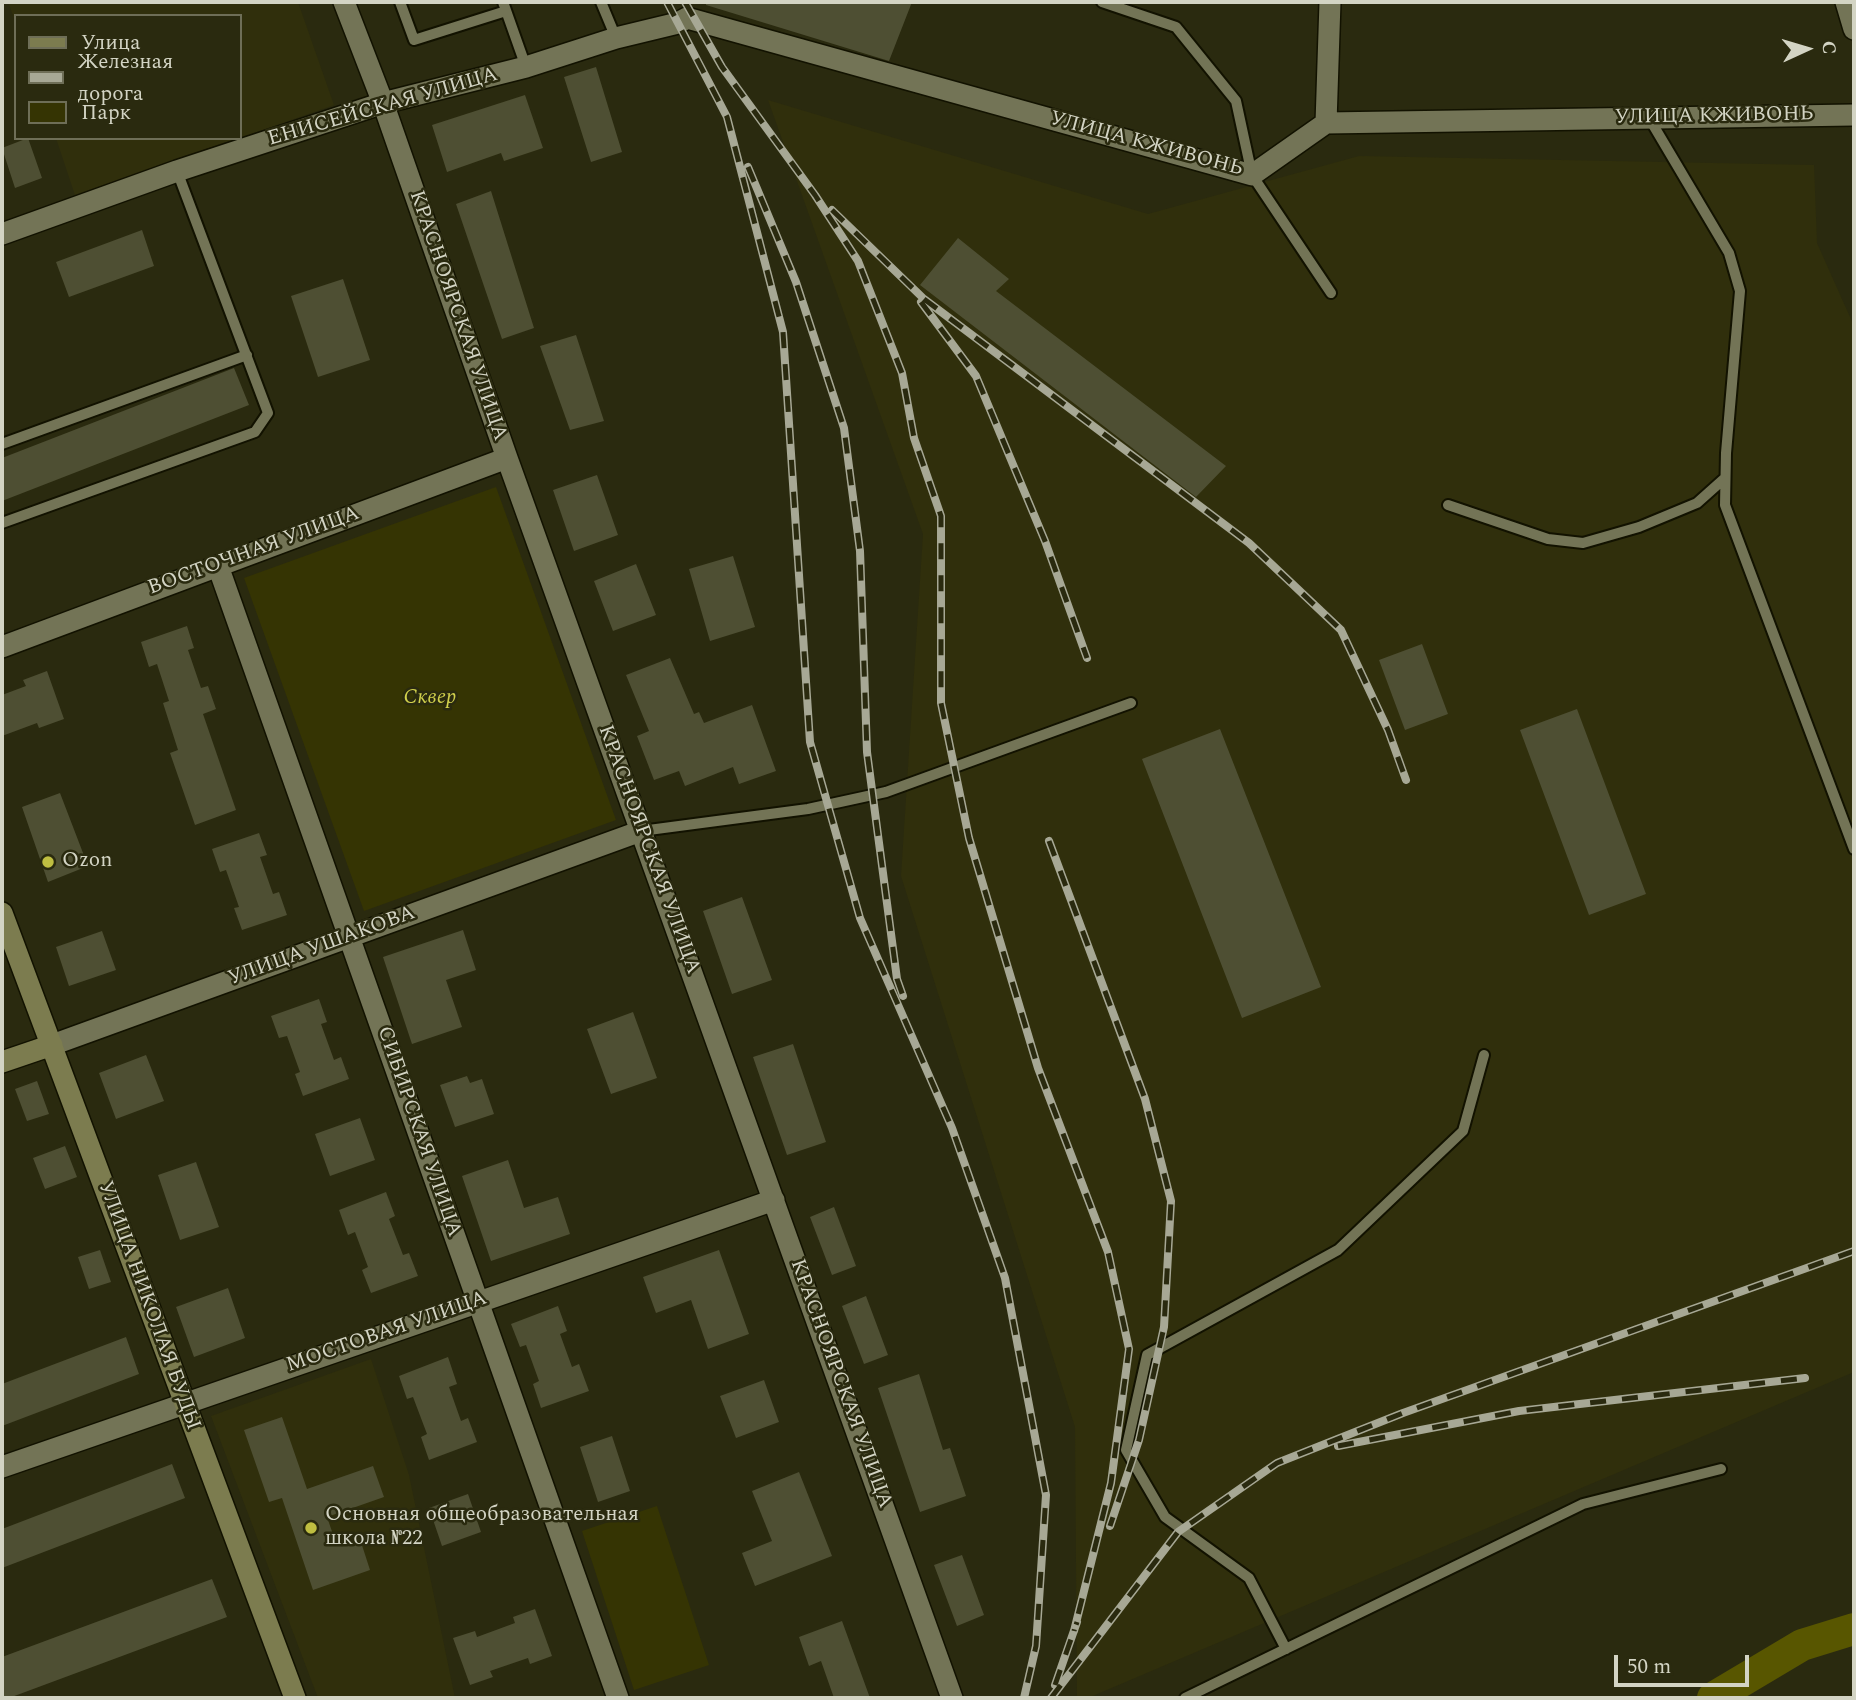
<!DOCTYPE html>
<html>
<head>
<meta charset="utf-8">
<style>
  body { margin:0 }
  #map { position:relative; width:1856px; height:1700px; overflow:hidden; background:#2a2a0f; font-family:Spectral,serif }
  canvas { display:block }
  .frame { position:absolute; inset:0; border:4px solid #d3d4c4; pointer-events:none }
  .legend { position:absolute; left:14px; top:14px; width:228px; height:126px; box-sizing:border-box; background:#2a2a0f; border:2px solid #6e6e57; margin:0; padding:9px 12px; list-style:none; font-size:21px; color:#d3d4c4 }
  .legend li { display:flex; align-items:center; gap:14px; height:35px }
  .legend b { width:35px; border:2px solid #6e6e57 }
  .north { position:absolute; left:1772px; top:14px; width:70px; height:70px; -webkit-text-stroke:5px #2a2a0f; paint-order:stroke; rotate:86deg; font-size:19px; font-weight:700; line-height:28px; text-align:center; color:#d3d4c4 }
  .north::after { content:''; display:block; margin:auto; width:24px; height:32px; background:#d3d4c4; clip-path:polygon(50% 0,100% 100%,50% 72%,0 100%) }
  .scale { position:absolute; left:1614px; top:1655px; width:135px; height:32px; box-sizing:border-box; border:4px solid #d3d4c4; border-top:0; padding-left:9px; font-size:21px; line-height:24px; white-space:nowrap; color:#d3d4c4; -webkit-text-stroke:5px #2a2a0f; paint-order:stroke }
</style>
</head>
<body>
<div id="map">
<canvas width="1856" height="1700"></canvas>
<div class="frame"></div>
<ul class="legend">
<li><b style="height:9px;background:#7c7c4f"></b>Улица</li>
<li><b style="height:9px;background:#a7a895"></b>Железная дорога</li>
<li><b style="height:19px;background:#353403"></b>Парк</li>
</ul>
<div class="north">С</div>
<div class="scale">50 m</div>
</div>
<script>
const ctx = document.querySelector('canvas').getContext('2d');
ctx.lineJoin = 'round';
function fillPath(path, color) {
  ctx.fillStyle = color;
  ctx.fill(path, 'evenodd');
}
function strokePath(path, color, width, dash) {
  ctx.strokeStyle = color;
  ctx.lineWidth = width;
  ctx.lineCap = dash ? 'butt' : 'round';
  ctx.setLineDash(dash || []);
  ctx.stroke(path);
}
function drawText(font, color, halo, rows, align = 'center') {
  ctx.font = font + ' Spectral,serif';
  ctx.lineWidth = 5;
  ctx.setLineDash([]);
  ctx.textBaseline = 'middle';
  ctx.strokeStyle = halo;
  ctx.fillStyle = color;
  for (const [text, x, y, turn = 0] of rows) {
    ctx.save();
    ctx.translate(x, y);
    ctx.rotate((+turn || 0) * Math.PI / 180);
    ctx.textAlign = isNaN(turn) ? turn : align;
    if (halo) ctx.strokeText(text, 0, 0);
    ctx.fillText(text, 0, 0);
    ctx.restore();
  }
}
fillPath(new Path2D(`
  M8,2h290l36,103 -94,33v-122h-224v8z
  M768,100l380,114 211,-58 455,9 3,78 37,83v1046l-766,326h-11l-2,-271 -174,-551 22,-342z
  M56,138h182l-163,57z
  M371,1359l38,116 46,223h-137l-107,-282z`), '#302f0c');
fillPath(new Path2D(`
  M496,487l120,333 -252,91 -120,-333z
  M657,1506l52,159 -75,25 -52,-159z`), '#353403');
strokePath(new Path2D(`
  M1713,1698l89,-53 52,-16`), '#585600', 32);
fillPath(new Path2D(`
  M706,2h206l-23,59 -183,-56z
  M596,67l26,85 -31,10 -27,-85z
  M525,95l18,53 -39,13 -3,-8 -54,19 -15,-47z
  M28,138l14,40 -27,10 -13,-40z
  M491,191l43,137 -32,11 -46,-135z
  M142,230l12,36 -85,31 -13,-35z
  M958,238l51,41 -13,12 230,175 -30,31 -276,-212z
  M343,279l27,81 -52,17 -27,-81z
  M576,335l28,86 -34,9 -30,-84z
  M234,368l15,37 -247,96v-43z
  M597,475l21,60 -44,16 -21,-61z
  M733,556l22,71 -45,14 -21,-72z
  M636,564l20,51 -43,16 -19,-50z
  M187,626l7,22 -6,2 13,38 7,-2 8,23 -13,5 33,96 -41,15 -25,-72 8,-3 -15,-47 6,-2 -12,-37 -8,3 -8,-25z
  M1422,644l26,70 -43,16 -26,-70z
  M670,658l24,56 5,-2 5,11 48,-18 24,66 -37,13 -6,-17 -48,19 -6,-15 -25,9 -17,-44 12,-5 -23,-56z
  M47,671l17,48 -25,9 -2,-5 -35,13v-41l24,-9 -3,-6z
  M1577,709l69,185 -57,21 -69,-185z
  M1220,729l101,258 -79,31 -100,-259z
  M60,793l28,73 -40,16 -26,-75z
  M259,833l8,22 -7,2 13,37 6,-2 8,23 -45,15 -8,-22 5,-1 -13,-37 -6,2 -8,-23z
  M742,897l30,83 -40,14 -29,-83z
  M463,930l13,40 -30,10 16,47 -50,17 -29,-87z
  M102,931l14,39 -47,16 -13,-39z
  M319,999l8,23 -6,2 13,36 7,-3 8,22 -46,17 -8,-22 5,-2 -13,-36 -8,2 -8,-22z
  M633,1012l24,66 -46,16 -24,-65z
  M793,1044l33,98 -39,13 -34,-98z
  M146,1055l18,46 -48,18 -17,-46z
  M467,1076l3,7 12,-4 12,35 -39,13 -15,-42z
  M37,1081l12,33 -22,7 -12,-32z
  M360,1118l15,42 -45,16 -15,-42z
  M65,1146l12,31 -32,12 -12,-31z
  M508,1160l16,48 34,-11 12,37 -79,27 -29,-85z
  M196,1162l23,65 -39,13 -22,-65z
  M386,1192l9,24 -6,3 14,36 6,-2 9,23 -47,17 -9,-23 6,-3 -13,-35 -7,3 -9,-25z
  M834,1207l22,59 -24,9 -22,-58z
  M100,1250l11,32 -22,7 -11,-32z
  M719,1250l30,84 -41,15 -17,-49 -35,13 -13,-36z
  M228,1288l17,50 -51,19 -18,-50z
  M866,1296l22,59 -24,9 -22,-58z
  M558,1306l9,25 -7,3 12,33 7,-3 10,27 -48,17 -8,-24 6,-3 -13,-36 -6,2 -9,-23z
  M126,1337l13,37 -137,52v-42z
  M448,1357l9,27 -8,3 12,34 7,-3 9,24 -48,18 -8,-23 6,-3 -14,-37 -6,2 -8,-23z
  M919,1374l24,76 7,-2 16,48 -46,16 -42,-124z
  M764,1380l15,42 -43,16 -16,-42z
  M282,1417l25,72 66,-23 11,31 -57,20 10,29 23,-7 10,31 -57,20 -31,-92 -13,4 -25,-72z
  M612,1436l18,55 -32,11 -18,-55z
  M172,1464l13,34 -183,70v-39z
  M799,1472l33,84 -77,30 -13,-33 30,-12 -20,-50z
  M468,1494l13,38 -39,14 -13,-38z
  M962,1555l22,60 -27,11 -23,-61z
  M212,1579l15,38 -218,81h-7v-41z
  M535,1609l17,47 -22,8 -2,-6 -38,13 3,6 -23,8 -17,-47 22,-7 2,6 38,-14 -2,-6z
  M842,1621l28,77h-36l-13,-37 -12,5 -10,-29z`), '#4e4f33');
const lane = new Path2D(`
  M400,2l14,38 92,-29
  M503,2l23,65
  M601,2l15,36
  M1102,2l74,25 60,74 16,74 79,118
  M1649,118l80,135 11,38 -14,162 -1,52 129,344
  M2,444l245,-89
  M1448,505l100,34 35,4 56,-16 58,-24 28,-25
  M2,523l253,-91 13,-19 -91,-242
  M641,831l167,-22 78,-17 245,-89
  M1286,1649l-37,-71 -84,-61 -39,-67 21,-95 191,-105 125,-119 21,-76
  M1185,1698l398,-194 138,-35`);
const street = new Path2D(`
  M344,2l39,101 124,355 445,1240
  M1846,2l8,27
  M1326,123l4,-121
  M2,234l175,-63 206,-68 143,-36 90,-29 62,-15 9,-5 565,157 74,-52 528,-8
  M218,566l400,1132
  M2,647l505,-189
  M52,1045l589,-214
  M2,1467l772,-267`);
const secondary = new Path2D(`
  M2,913l293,785
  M2,1062l50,-17`);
strokePath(lane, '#121200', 14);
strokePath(street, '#121200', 24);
strokePath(secondary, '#121200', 24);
strokePath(lane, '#737456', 10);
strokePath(street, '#737456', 21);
strokePath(secondary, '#7c7c4f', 21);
const rail = new Path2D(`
  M667,2l60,115 56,215 27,410 50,176 92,210 53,150 41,217 -10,151 -12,52
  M685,2l37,65 93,128 43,66 44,112 12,65 27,78v187l28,135 69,230 70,184 21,97 -18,134 -37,148
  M748,167l48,115 48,146 16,123 7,201 30,227 6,17
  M832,210l92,89 325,244 92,87 47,100 18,50
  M921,302l55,74 69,165 42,117
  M1049,841l96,258 26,102 -7,126 -25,113 -29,86
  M1338,1446l181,-35 286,-33
  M1055,1685l22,-63
  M1051,1698l127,-166 99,-69 126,-50 451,-162`);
strokePath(rail, '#a7a895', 8);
strokePath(rail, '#2a2a0f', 5, [16]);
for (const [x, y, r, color] of [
  [48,862,7,"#bfbe41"],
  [311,1528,7,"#bfbe41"]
]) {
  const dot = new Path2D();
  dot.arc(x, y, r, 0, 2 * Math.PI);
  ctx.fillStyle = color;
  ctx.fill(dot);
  strokePath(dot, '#2a2a0f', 2.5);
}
drawText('21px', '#d3d4c4', '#2a2a0f', [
  ["ЕНИСЕЙСКАЯ УЛИЦА",383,108,-16],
  ["УЛИЦА КЖИВОНЬ",1714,117,-1],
  ["УЛИЦА КЖИВОНЬ",1146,145,15],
  ["КРАСНОЯРСКАЯ УЛИЦА",457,316,71],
  ["ВОСТОЧНАЯ УЛИЦА",254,552,-20],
  ["КРАСНОЯРСКАЯ УЛИЦА",648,850,70],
  ["УЛИЦА УШАКОВА",322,947,-20],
  ["СИБИРСКАЯ УЛИЦА",418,1132,71],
  ["УЛИЦА НИКОЛАЯ БУДЫ",148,1306,70],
  ["МОСТОВАЯ УЛИЦА",387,1333,-19],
  ["КРАСНОЯРСКАЯ УЛИЦА",840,1384,70]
]);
drawText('italic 21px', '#d1d04c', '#2a2a0f', [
  ["Сквер",430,699]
]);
drawText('21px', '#d3d4c4', '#2a2a0f', [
  ["Ozon",62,862],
  ["Основная общеобразовательная",325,1516],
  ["школа №22",325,1540]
], 'left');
</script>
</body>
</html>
